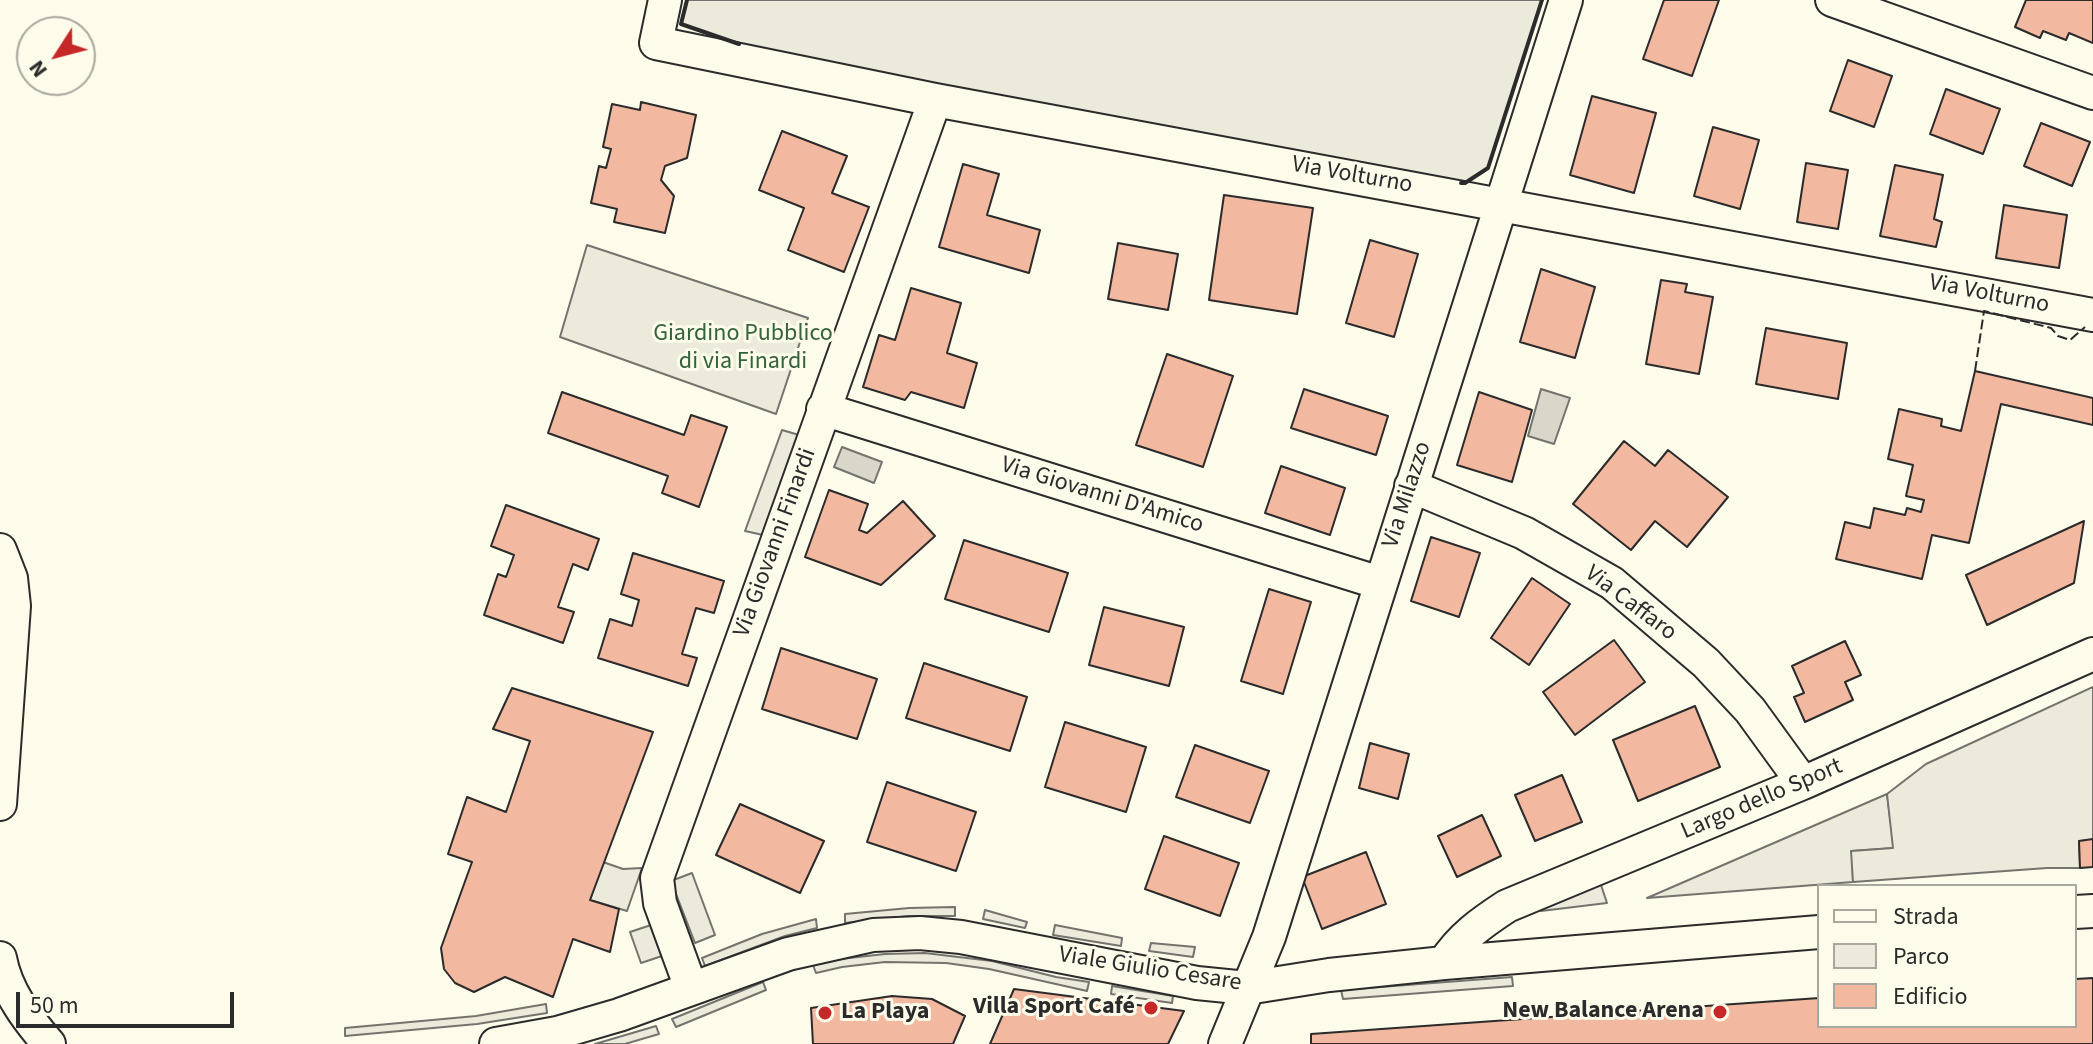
<!DOCTYPE html>
<html>
<head>
<meta charset="utf-8">
<style>
  body { margin:0 }
  #map { position:relative; width:2093px; height:1044px; overflow:hidden; background:#fdfbea; font-family:"Source Sans 3",sans-serif }
  canvas { display:block }
  .legend { position:absolute; left:1817px; top:884px; width:260px; height:144px; box-sizing:border-box; background:#fdfbea; border:2px solid #a9a89e; margin:0; padding:10px 14px; list-style:none; font-size:24px; color:#2b2b2b }
  .legend li { display:flex; align-items:center; gap:16px; height:40px }
  .legend b { width:40px; border:2px solid #a9a89e }
  .north { position:absolute; left:16px; top:16px; width:80px; height:80px; box-sizing:border-box; background:#fdfbea; border:2px solid #a9a89e; border-radius:50%; rotate:234deg; font-size:22px; font-weight:700; line-height:32px; text-align:center; color:#2b2b2b }
  .north::after { content:''; display:block; margin:auto; width:28px; height:36px; background:#c62828; clip-path:polygon(50% 0,100% 100%,50% 72%,0 100%) }
  .scale { position:absolute; left:16px; top:992px; width:218px; height:36px; box-sizing:border-box; border:4px solid #2b2b2b; border-top:0; padding-left:10px; font-size:24px; line-height:28px; white-space:nowrap; color:#2b2b2b; -webkit-text-stroke:6px #fdfbea; paint-order:stroke }
</style>
</head>
<body>
<div id="map">
<canvas width="2093" height="1044"></canvas>
<ul class="legend">
<li><b style="height:10px;background:#fdfbea"></b>Strada</li>
<li><b style="height:22px;background:#ecebdb"></b>Parco</li>
<li><b style="height:22px;background:#f2b8a0"></b>Edificio</li>
</ul>
<div class="north">N</div>
<div class="scale">50 m</div>
</div>
<script>
const ctx = document.querySelector('canvas').getContext('2d');
ctx.lineJoin = 'round';
function fillPath(path, color) {
  ctx.fillStyle = color;
  ctx.fill(path, 'evenodd');
}
function strokePath(path, color, width, dash) {
  ctx.strokeStyle = color;
  ctx.lineWidth = width;
  ctx.lineCap = dash ? 'butt' : 'round';
  ctx.setLineDash(dash || []);
  ctx.stroke(path);
}
function drawText(font, color, halo, rows, align = 'center') {
  ctx.font = font + ' "Source Sans 3",sans-serif';
  ctx.lineWidth = 6;
  ctx.setLineDash([]);
  ctx.textBaseline = 'middle';
  ctx.strokeStyle = halo;
  ctx.fillStyle = color;
  for (const [text, x, y, turn = 0] of rows) {
    ctx.save();
    ctx.translate(x, y);
    ctx.rotate((+turn || 0) * Math.PI / 180);
    ctx.textAlign = isNaN(turn) ? turn : align;
    if (halo) ctx.strokeText(text, 0, 0);
    ctx.fillText(text, 0, 0);
    ctx.restore();
  }
}
const green = new Path2D(`
  M687,0h855l-54,168 -23,15 -718,-135 -66,-24z
  M587,245l221,73 -32,96 -216,-77z
  M1887,794l7,54 -42,3 1,31 -206,16z
  M1600,882l7,21 -66,8 -2,-5z
  M1512,977l1,9 -170,13 -2,-9z`);
fillPath(green, '#ecebdb');
strokePath(green, '#74746e', 2);
const parking = new Path2D(`
  M782,430l17,5 -36,100 -18,-4z
  M2093,687v153l-14,1 1,27h-33l-194,14 -2,-31 42,-3 -6,-54 39,-30z
  M603,862l20,7 19,-1 -15,43 -37,-11z
  M692,873l23,62 -20,8 -24,-62z
  M955,907v9h-46l-64,7v-9l64,-6z
  M985,910l42,12 -2,6 -42,-9z
  M816,919l1,9 -32,8 -80,30 -3,-8 60,-24z
  M651,925l11,31 -21,7 -11,-31z
  M1055,925l67,13 -1,8 -68,-11z
  M1151,943l44,4 -2,10 -44,-6z
  M925,953l67,8 64,16 33,5 -2,9 -98,-22 -43,-6 -61,-1 -43,5 -26,6 -3,-8 27,-6 45,-5z
  M763,982l3,8 -90,37 -4,-8z
  M1112,986l61,10 -1,7 -61,-9z
  M546,1004l1,9 -70,11 -132,12v-8l131,-12z
  M656,1026l3,8 -34,10h-30z`);
fillPath(parking, '#eceadb');
strokePath(parking, '#74746e', 2);
const water = new Path2D(`
  M1541,389l29,9 -16,46 -26,-8z
  M842,447l40,15 -8,21 -40,-16z`);
fillPath(water, '#d8d7c9');
strokePath(water, '#74746e', 2);
const building = new Path2D(`
  M1664,0h55l-27,76 -49,-17z
  M2026,0h67v43l-24,-10 -3,7 -23,-9 -3,7 -25,-11z
  M1848,60l44,16 -18,51 -44,-16z
  M1946,89l54,20 -17,45 -53,-20z
  M1592,96l64,17 -22,80 -64,-18z
  M641,102l55,13 -9,43 -22,8 -4,14 13,16 -9,37 -51,-11 3,-13 -26,-6 8,-37 7,2 5,-19 -8,-2 9,-43 28,6z
  M2041,123l49,19 -18,44 -48,-20z
  M1713,127l46,13 -19,69 -46,-13z
  M782,131l65,25 -15,37 37,14 -25,65 -56,-22 16,-42 -45,-18z
  M1806,163l42,7 -10,59 -41,-7z
  M963,164l36,10 -12,41 53,15 -11,43 -90,-26z
  M1895,165l48,10 -9,44 8,3 -6,25 -56,-11z
  M1224,195l89,13 -16,106 -88,-14z
  M2004,205l63,10 -8,53 -63,-10z
  M1370,240l48,14 -24,83 -48,-14z
  M1118,243l60,11 -10,56 -60,-11z
  M1541,269l54,18 -20,71 -55,-16z
  M1661,280l26,4 -2,8 28,5 -14,77 -53,-10z
  M911,288l50,15 -14,50 30,10 -13,45 -53,-16 -6,8 -42,-13 16,-52 16,5z
  M1766,328l81,15 -9,56 -82,-15z
  M1167,354l66,22 -30,91 -67,-22z
  M1975,371l118,27v27l-92,-21 -32,139 -37,-8 -10,44 -86,-20 9,-37 25,6 4,-20 31,7 2,-7 14,4 3,-12 -18,-4 7,-31 -25,-6 11,-50 43,10 -1,7 20,5z
  M1304,389l84,27 -12,39 -85,-27z
  M562,392l122,43 7,-20 36,12 -28,80 -37,-14 6,-17 -120,-43z
  M1479,392l53,18 -20,72 -55,-17z
  M1624,441l31,25 13,-16 60,47 -41,50 -32,-26 -24,29 -58,-46z
  M1281,466l64,22 -15,47 -65,-22z
  M829,490l39,14 -9,26 8,3 36,-32 32,35 -54,49 -76,-28z
  M506,505l93,34 -11,31 -15,-6 -15,43 16,5 -11,31 -79,-28 14,-41 8,3 8,-22 -23,-9z
  M2084,521l-10,62 -87,42 -21,-50z
  M1431,537l49,16 -21,64 -48,-16z
  M964,540l104,33 -19,59 -104,-33z
  M633,553l91,28 -10,32 -18,-5 -14,46 15,4 -9,28 -90,-28 12,-39 22,7 7,-26 -18,-6z
  M1532,578l38,26 -41,61 -38,-27z
  M1269,589l42,13 -28,92 -42,-13z
  M1104,607l80,20 -15,59 -80,-21z
  M1614,640l31,42 -70,53 -32,-43z
  M1845,641l16,34 -16,7 8,18 -48,22 -11,-25 10,-4 -12,-27z
  M781,648l96,31 -20,60 -95,-30z
  M924,663l103,34 -17,54 -104,-33z
  M512,688l141,44 -63,168 29,9 -9,43 -37,-13 -20,58 -48,-20 -31,15 -19,-9 -11,-14 -3,-21 31,-86 -24,-8 19,-57 39,15 24,-71 -37,-12z
  M1695,706l25,61 -82,34 -25,-61z
  M1065,722l81,25 -20,65 -81,-25z
  M1370,743l39,11 -11,45 -39,-11z
  M1195,745l74,26 -19,52 -74,-26z
  M1562,775l20,47 -47,19 -20,-46z
  M887,782l89,30 -20,59 -89,-29z
  M740,804l84,37 -24,52 -84,-38z
  M1482,815l19,41 -44,21 -19,-41z
  M1164,836l75,27 -19,53 -75,-27z
  M2093,839v28l-13,1 -1,-27z
  M1366,852l20,52 -64,25 -20,-52z
  M2093,978v66h-782v-10l508,-36v28h256v-47z
  M1014,989l170,22 -16,33h-178z
  M892,996l40,3 33,17 -12,28h-140l-2,-36z`);
fillPath(building, '#f2b8a0');
strokePath(building, '#2b2b2b', 2);
const minor = new Path2D(`
  M665,0l-9,43 279,57 1158,215
  M1832,0l261,93
  M823,409l557,174
  M1411,486l113,47 88,50 94,80 44,47 53,73
  M0,550l11,28 3,28 -14,198
  M2075,912l18,-1
  M0,958c6,33 27,61 49,86
  M1444,963c17,-26 37,-40 63,-57l296,-123 290,-129
  M691,988l-31,-85 -3,-25 278,-778
  M496,1044l61,-11 62,-18 169,-61 85,-19 47,-2 41,4 236,46 50,5 82,-13 115,-12 375,-31
  M1225,1044l44,-107 297,-937`);
strokePath(minor, '#2b2b2b', 36);
strokePath(minor, '#fdfbea', 32);
strokePath(new Path2D(`
  M1975,371l9,-60 67,17 7,8 12,4 15,-13`), '#2b2b2b', 2, [10, 4]);
strokePath(new Path2D(`
  M687,0l-6,24 58,20
  M1461,183h4l23,-15 54,-168`), '#2b2b2b', 4);
for (const [x, y, r, color] of [
  [1151,1008,8,"#c62828"],
  [1720,1012,8,"#c62828"],
  [825,1013,8,"#c62828"]
]) {
  const dot = new Path2D();
  dot.arc(x, y, r, 0, 2 * Math.PI);
  ctx.fillStyle = color;
  ctx.fill(dot);
  strokePath(dot, '#fdfbea', 3);
}
drawText('24px', '#2b2b2b', '#fdfbea', [
  ["Via Volturno",1352,176,10],
  ["Via Volturno",1989,295,11],
  ["Via Milazzo",1408,495,-72],
  ["Via Giovanni D'Amico",1102,496,17],
  ["Via Giovanni Finardi",776,543,-70],
  ["Via Caffaro",1630,604,37],
  ["Largo dello Sport",1762,800,-23],
  ["Viale Giulio Cesare",1150,970,9]
]);
drawText('24px', '#34623c', '#fdfbea', [
  ["Giardino Pubblico",743,335],
  ["di via Finardi",743,363]
]);
drawText('bold 24px', '#2b2b2b', '#fdfbea', [
  ["Villa Sport Café",1135,1008],
  ["New Balance Arena",1704,1012],
  ["La Playa",841,1013,"left"]
], 'right');
</script>
</body>
</html>
